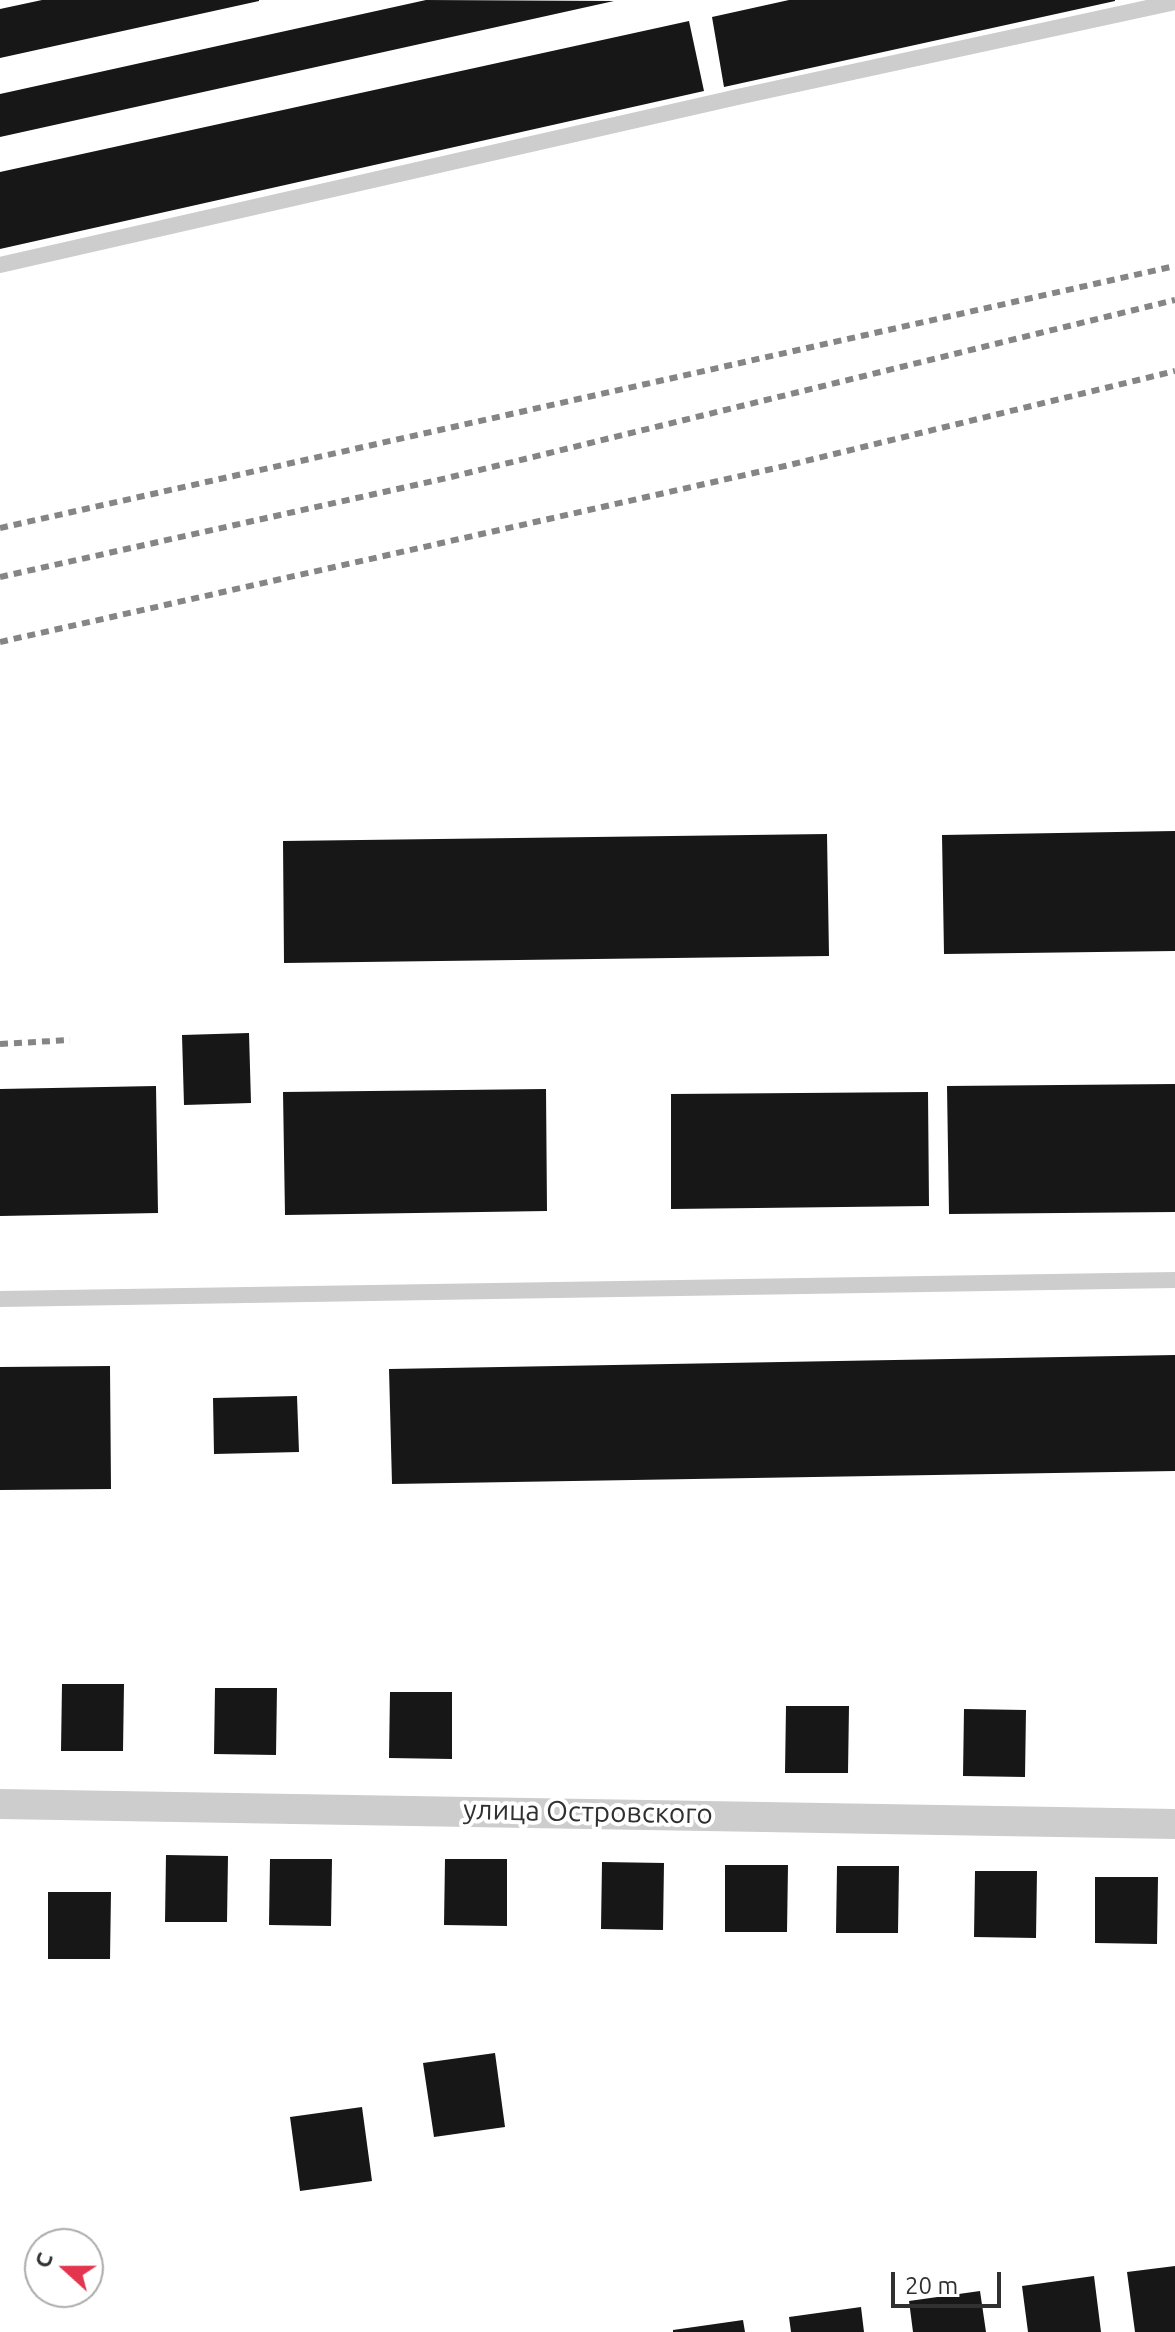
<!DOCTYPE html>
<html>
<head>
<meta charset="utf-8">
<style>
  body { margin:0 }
  #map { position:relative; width:1175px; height:2332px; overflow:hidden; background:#fff; font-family:Ubuntu,sans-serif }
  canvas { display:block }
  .north { position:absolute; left:24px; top:2228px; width:80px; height:80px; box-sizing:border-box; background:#fff; border:2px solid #acacac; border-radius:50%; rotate:291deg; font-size:22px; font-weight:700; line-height:32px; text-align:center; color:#303030 }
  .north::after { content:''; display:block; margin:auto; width:28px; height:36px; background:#e3354e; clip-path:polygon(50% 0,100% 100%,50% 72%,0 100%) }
  .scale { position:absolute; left:891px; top:2272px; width:110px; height:36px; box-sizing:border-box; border:4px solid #303030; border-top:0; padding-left:10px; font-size:24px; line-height:28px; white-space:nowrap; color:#303030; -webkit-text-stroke:6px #fff; paint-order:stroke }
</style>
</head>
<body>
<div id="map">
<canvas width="1175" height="2332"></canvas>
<div class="north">С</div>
<div class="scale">20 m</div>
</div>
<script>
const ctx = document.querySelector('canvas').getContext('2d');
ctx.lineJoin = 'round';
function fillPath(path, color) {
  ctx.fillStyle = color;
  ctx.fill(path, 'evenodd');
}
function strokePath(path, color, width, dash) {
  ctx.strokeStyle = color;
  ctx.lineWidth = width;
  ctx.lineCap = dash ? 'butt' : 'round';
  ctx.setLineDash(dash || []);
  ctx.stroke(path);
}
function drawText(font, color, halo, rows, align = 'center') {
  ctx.font = font + ' Ubuntu,sans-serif';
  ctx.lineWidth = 8;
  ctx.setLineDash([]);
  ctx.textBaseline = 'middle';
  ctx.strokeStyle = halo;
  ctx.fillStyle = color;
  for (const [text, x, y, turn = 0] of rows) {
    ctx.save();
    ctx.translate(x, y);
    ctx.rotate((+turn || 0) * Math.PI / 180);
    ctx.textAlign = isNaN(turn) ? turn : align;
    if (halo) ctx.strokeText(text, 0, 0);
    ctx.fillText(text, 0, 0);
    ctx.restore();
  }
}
fillPath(new Path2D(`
  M42,0h217v1l-259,57v-49z
  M426,0l188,1 -614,136v-43z
  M789,0h326v1l-391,86 -12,-70z
  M689,21l15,70 -704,158v-77z
  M1175,831v120l-231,3 -2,-119z
  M827,834l2,122 -545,7 -1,-122z
  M249,1033l2,70 -67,2 -2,-70z
  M1175,1084v128l-226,2 -2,-128z
  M156,1086l2,127 -158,3v-127z
  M546,1089l1,122 -262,4 -2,-123z
  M928,1092l1,114 -258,3v-115z
  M1175,1355v116l-783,13 -3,-115z
  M110,1366l1,123 -111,1v-123z
  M297,1396l2,56 -85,2 -1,-56z
  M62,1684h62l-1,67h-62z
  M215,1688h62l-1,67 -62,-1z
  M390,1692h62v67l-63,-1z
  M786,1706h63l-1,67h-63z
  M964,1709l62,1 -1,67 -62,-1z
  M166,1855l62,1 -1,66h-62z
  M270,1859h62l-1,67 -62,-1z
  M445,1859h62v67l-63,-1z
  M602,1862l62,1 -1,67 -62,-1z
  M725,1865h63l-1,67h-62z
  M837,1866h62l-1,67h-62z
  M975,1871h62l-1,67 -62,-1z
  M1095,1877h63l-1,67 -62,-1z
  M48,1892h63l-1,67h-62z
  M495,2053l10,74 -71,10 -11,-74z
  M362,2107l10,74 -72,10 -10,-74z
  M1175,2266v66h-40l-8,-60z
  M1094,2276l7,56h-73l-6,-46z
  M980,2291l6,41h-73l-4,-31z
  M861,2307l3,25h-73l-2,-15z
  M743,2320l2,12h-72v-2z`), '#171717');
strokePath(new Path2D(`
  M0,265l742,-169 433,-94
  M0,1299l1175,-19`), '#cdcdcd', 16);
strokePath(new Path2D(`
  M0,1804l1175,20`), '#cdcdcd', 30);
strokePath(new Path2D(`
  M0,528l1175,-262
  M0,577l447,-99 728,-178
  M0,642l785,-176 390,-95
  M0,1044l70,-4`), '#858585', 6, [8, 6]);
drawText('28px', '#303030', '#fff', [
  ["улица Островского",588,1812,1]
]);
</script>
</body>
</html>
